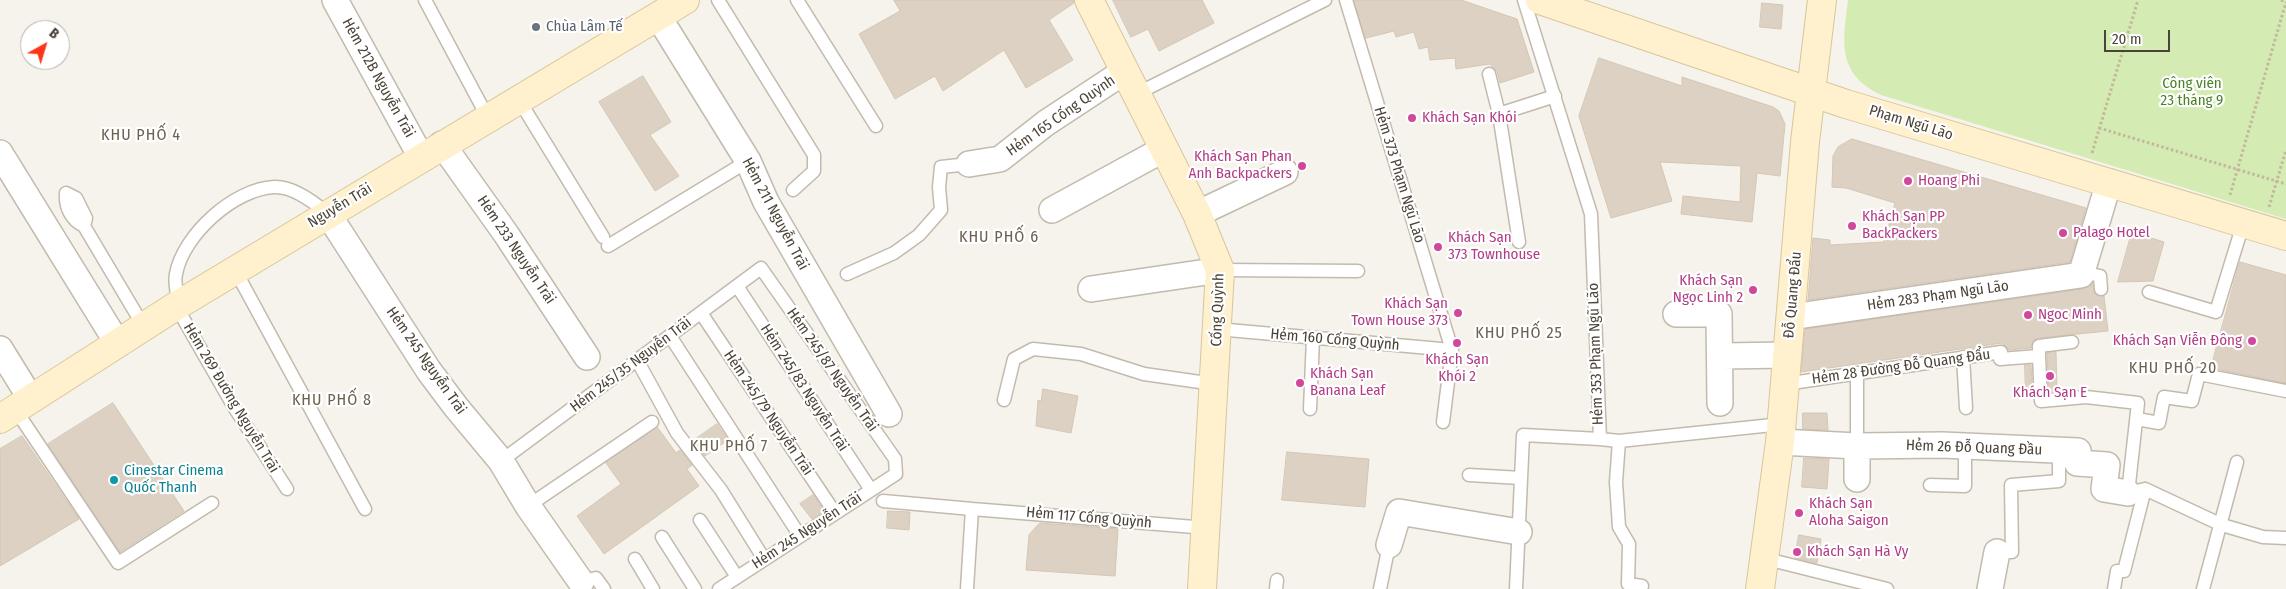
<!DOCTYPE html>
<html>
<head>
<meta charset="utf-8">
<style>
  body { margin:0 }
  #map { position:relative; width:2286px; height:589px; overflow:hidden; background:#f6f3ec; font-family:"Fira Sans Condensed",sans-serif }
  canvas { display:block }
  .north { position:absolute; left:20px; top:20px; width:50px; height:50px; box-sizing:border-box; background:#fff; border:1px solid #b7b4af; border-radius:50%; rotate:39deg; font-size:14px; font-weight:700; line-height:20px; text-align:center; color:#4c4338 }
  .north::after { content:''; display:block; margin:auto; width:18px; height:22px; background:#ff351a; clip-path:polygon(50% 0,100% 100%,50% 72%,0 100%) }
  .scale { position:absolute; left:2104px; top:30px; width:66px; height:22px; box-sizing:border-box; border:2px solid #4c4338; border-top:0; padding-left:6px; font-size:15px; line-height:18px; white-space:nowrap; color:#4c4338; -webkit-text-stroke:4px #fff; paint-order:stroke }
</style>
</head>
<body>
<div id="map">
<canvas width="2286" height="589"></canvas>
<div class="north">B</div>
<div class="scale">20 m</div>
</div>
<script>
const ctx = document.querySelector('canvas').getContext('2d');
ctx.lineJoin = 'round';
function fillPath(path, color) {
  ctx.fillStyle = color;
  ctx.fill(path, 'evenodd');
}
function strokePath(path, color, width, dash) {
  ctx.strokeStyle = color;
  ctx.lineWidth = width;
  ctx.lineCap = dash ? 'butt' : 'round';
  ctx.setLineDash(dash || []);
  ctx.stroke(path);
}
function drawText(font, color, halo, rows, align = 'center') {
  ctx.font = font + ' "Fira Sans Condensed",sans-serif';
  ctx.lineWidth = 4.5;
  ctx.setLineDash([]);
  ctx.textBaseline = 'middle';
  ctx.strokeStyle = halo;
  ctx.fillStyle = color;
  for (const [text, x, y, turn = 0] of rows) {
    ctx.save();
    ctx.translate(x, y);
    ctx.rotate((+turn || 0) * Math.PI / 180);
    ctx.textAlign = isNaN(turn) ? turn : align;
    if (halo) ctx.strokeText(text, 0, 0);
    ctx.fillText(text, 0, 0);
    ctx.restore();
  }
}
fillPath(new Path2D(`
  M1848,0h438v219l-405,-124c-45,-22 -38,-53 -33,-95z`), '#d4ecb3');
const building = new Path2D(`
  M894,0h180v3l-25,17 24,40 -47,28 -22,-38 -61,41 -8,-15 -40,23 -36,-65 41,-23z
  M1113,0h89l12,23 -55,28 -11,-22 -17,8z
  M1354,0h107l56,19 17,53 -34,11 -3,-11 -7,-8 -34,5 -1,-11 -25,2 -2,-13 -9,2 -5,-17 -18,5 -2,-6 -28,7z
  M1762,3l21,2 -2,24 -21,-2z
  M1599,58l83,28v-9l91,30 6,4 6,13 -5,52 -23,-3 -5,49 -71,-8 2,-18 57,6 1,-36 -81,-4 12,39 -61,17 -32,-102z
  M643,76l28,46 -21,13 29,41 -24,15 -56,-89z
  M1852,139l234,69 -16,54 -262,38 5,-62 17,2v5l54,-3 11,-39 -49,-15 -14,-1 1,-31 5,-9z
  M2132,232l32,10 -11,39 -35,1z
  M2240,262l46,13v108l-75,-15z
  M2092,283l3,11 9,2 4,35 -70,7 -6,4 -1,6 -22,2 -7,-7 -201,29 4,-43 278,-40z
  M2056,352l1,39 -8,1 -2,-39z
  M2025,365h6l2,31h-7z
  M1043,389l35,7 -7,37 -35,-7 2,-26 3,1z
  M113,403l71,108 -64,41 -72,-108z
  M1803,413h24l1,17 -25,-1z
  M717,424l11,16 -23,16 -12,-15z
  M658,428l18,25 4,-3 12,15 -5,4 12,17 -95,68 -27,-38 44,-32 -15,-21z
  M22,436l57,83 -79,47v-117z
  M1287,452l82,7 -4,48 -83,-7z
  M1804,458l25,1 -2,30 -25,-2z
  M813,495l11,16 -12,8 -12,-15z
  M888,511l22,1 -1,18 -22,-2z
  M1040,523l78,6 -3,47 -89,-6 3,-35z
  M1799,535l22,4 -4,24 -22,-5z`);
fillPath(building, '#dcd1c3');
strokePath(building, '#d4c6b3', 1);
const lane = new Path2D(`
  M425,0l63,118
  M718,0l96,155v16l-21,19
  M797,0l79,126
  M1346,0l106,350 -9,72
  M1524,0l67,214 9,225 19,2 163,-17
  M1489,74l10,40 20,128
  M1136,94l189,-94
  M519,100l84,137
  M1499,114l56,-18
  M84,226l2,-8 -10,-20 -10,-5c-1,14 5,27 18,33l60,101
  M608,246l140,-85
  M235,270l130,239
  M1220,270l138,1
  M2082,272l18,4 1,13
  M847,274l47,-21 25,-18 22,-25 -2,-23 2,-20 28,-3
  M737,286l134,204
  M2149,292l67,20 27,-88
  M179,304c-2,-10 -5,-20 -3,-30 7,-39 58,-85 98,-87 19,-1 40,15 54,27
  M176,306l58,101 53,82
  M701,313l134,200
  M1217,329l235,21
  M670,336l130,200
  M2039,356v-10l33,-4
  M1963,357l3,51
  M637,360l40,73 44,57 43,69
  M1785,384l216,-32 -1,7 39,-3 2,45 45,-4 52,6 -10,90 17,-4 77,36 41,12 23,1
  M1004,400l10,-41 19,-10 48,5 63,20 70,10
  M15,409l103,154 94,-60
  M1310,409l3,-71
  M2137,419l22,4 5,-26 28,4 7,-27 87,17
  M1619,441l-3,41 3,45 10,17 -1,40 14,2
  M1857,446v-73
  M501,461l260,-193 134,191 1,15 -177,115
  M1469,475l52,3
  M1930,485l35,1v-39
  M883,501l89,8
  M528,506l124,-84
  M700,520l37,57
  M662,537l33,52
  M1997,552h15l-1,-67 48,-4v-30
  M1763,558l124,31
  M635,559l18,30
  M578,585l3,-3 15,-4 8,11
  M967,589l5,-80 235,19
  M1276,589l1,-9
  M1380,589l9,-44
  M1516,589l7,-154 77,4
  M2114,589l3,-18h7l21,-82
  M2203,589l34,-127`);
const street = new Path2D(`
  M335,0l86,157
  M658,16l90,145 18,41 123,212
  M442,144l64,90 81,123
  M0,153l118,191
  M969,164l31,-5 46,-36 79,-52
  M1052,210l112,-61
  M328,214l101,157 27,36 45,54 27,45 53,76
  M1197,214l88,-42
  M1091,289l129,-19
  M1676,314h43l1,89
  M1791,317l290,-42 28,-93
  M0,349l31,50
  M1721,356l67,-1
  M1780,442l77,4 85,-1 136,6 -1,12 30,2 -3,24 24,4
  M1857,446v33
  M1389,545l10,-33 120,20
  M1990,589l7,-37`);
const secondary = new Path2D(`
  M1089,0l108,214 23,56 -18,319
  M1540,0l306,104 440,132
  M0,419l176,-113 509,-306
  M1760,589l20,-147 25,-300 17,-142`);
strokePath(lane, '#c3baad', 15);
strokePath(street, '#c3baad', 28);
strokePath(secondary, '#d8c69a', 30);
strokePath(new Path2D(`
  M2281,0l5,2
  M2099,128l187,56
  M2092,153l46,-153
  M2230,195l56,-193
  M2269,207l17,-57`), '#c5b69e', 3, [2.5, 2.5]);
strokePath(lane, '#fff', 12);
strokePath(street, '#fff', 25);
strokePath(secondary, '#fff1cd', 28);
for (const [x, y, r, color] of [
  [536,27,5,"#6b7280"],
  [1412,118,5,"#d1479c"],
  [1302,166,5,"#d1479c"],
  [1908,181,5,"#d1479c"],
  [1852,226,5,"#d1479c"],
  [2063,233,5,"#d1479c"],
  [1438,247,5,"#d1479c"],
  [1753,290,5,"#d1479c"],
  [1458,313,5,"#d1479c"],
  [2028,315,5,"#d1479c"],
  [2252,341,5,"#d1479c"],
  [1457,343,5,"#d1479c"],
  [2050,376,5,"#d1479c"],
  [1300,383,5,"#d1479c"],
  [114,480,5,"#0f9aa8"],
  [1799,513,5,"#d1479c"],
  [1797,552,5,"#d1479c"]
]) {
  const dot = new Path2D();
  dot.arc(x, y, r, 0, 2 * Math.PI);
  ctx.fillStyle = color;
  ctx.fill(dot);
  strokePath(dot, '#fff', 2);
}
drawText('15px', '#5b616d', '#fff', [
  ["Chùa Lâm Tế",546,27]
], 'left');
drawText('15px', '#4c4338', '#fff', [
  ["Hẻm 212B Nguyễn Trãi",378,78,61],
  ["Hẻm 165 Cống Quỳnh",1061,116,-35],
  ["Phạm Ngũ Lão",1911,123,17],
  ["Hẻm 373 Phạm Ngũ Lão",1399,175,73],
  ["Nguyễn Trãi",340,206,-31],
  ["Hẻm 211 Nguyễn Trãi",775,214,62],
  ["Hẻm 233 Nguyễn Trãi",516,250,56],
  ["Ðỗ Quang Ðẩu",1793,295,-85],
  ["Hẻm 283 Phạm Ngũ Lão",1938,296,-8],
  ["Cống Quỳnh",1218,310,-88],
  ["Hẻm 160 Cống Quỳnh",1335,340,5],
  ["Hẻm 353 Phạm Ngũ Lão",1596,354,-92],
  ["Hẻm 245 Nguyễn Trãi",426,361,55],
  ["Hẻm 245/35 Nguyễn Trãi",631,365,-37],
  ["Hẻm 28 Đường Đỗ Quang Đẩu",1901,367,-8],
  ["Hẻm 245/87 Nguyễn Trãi",832,370,55],
  ["Hẻm 245/83 Nguyễn Trãi",804,388,57],
  ["Hẻm 269 Đường Nguyễn Trãi",231,398,59],
  ["Hẻm 245/79 Nguyễn Trãi",768,413,56],
  ["Hẻm 26 Ðỗ Quang Ðầu",1974,448,2],
  ["Hẻm 117 Cống Quỳnh",1089,518,5],
  ["Hẻm 245 Nguyễn Trãi",807,531,-33]
]);
drawText('15px', '#4c8227', '#fff', [
  ["Công viên",2192,84],
  ["23 tháng 9",2192,101]
]);
drawText('15px', '#b23c85', '#fff', [
  ["Khách Sạn Khói",1422,118],
  ["Khách Sạn Phan",1292,157,"right"],
  ["Anh Backpackers",1292,174,"right"],
  ["Hoang Phi",1918,181],
  ["Khách Sạn PP",1862,217],
  ["BackPackers",1862,234],
  ["Palago Hotel",2073,233],
  ["Khách Sạn",1448,238],
  ["373 Townhouse",1448,255],
  ["Khách Sạn",1743,281,"right"],
  ["Ngọc Linh 2",1743,298,"right"],
  ["Khách Sạn",1448,304,"right"],
  ["Town House 373",1448,321,"right"],
  ["Ngoc Minh",2038,315],
  ["Khách Sạn Viễn Đông",2242,341,"right"],
  ["Khách Sạn",1457,360,"center"],
  ["Khói 2",1457,377,"center"],
  ["Khách Sạn",1310,374],
  ["Banana Leaf",1310,391],
  ["Khách Sạn E",2050,393,"center"],
  ["Khách Sạn",1809,504],
  ["Aloha Saigon",1809,521],
  ["Khách Sạn Hà Vy",1807,552]
], 'left');
drawText('15px', '#0d838f', '#fff', [
  ["Cinestar Cinema",124,471],
  ["Quốc Thanh",124,488]
], 'left');
ctx.letterSpacing = '1px';
drawText('16px', '#6f614f', '#fff', [
  ["KHU PHỐ 4",141,136],
  ["KHU PHỐ 6",999,238],
  ["KHU PHỐ 25",1519,334],
  ["KHU PHỐ 20",2173,369],
  ["KHU PHỐ 8",332,401],
  ["KHU PHỐ 7",729,447]
]);
ctx.letterSpacing = '0px';
</script>
</body>
</html>
